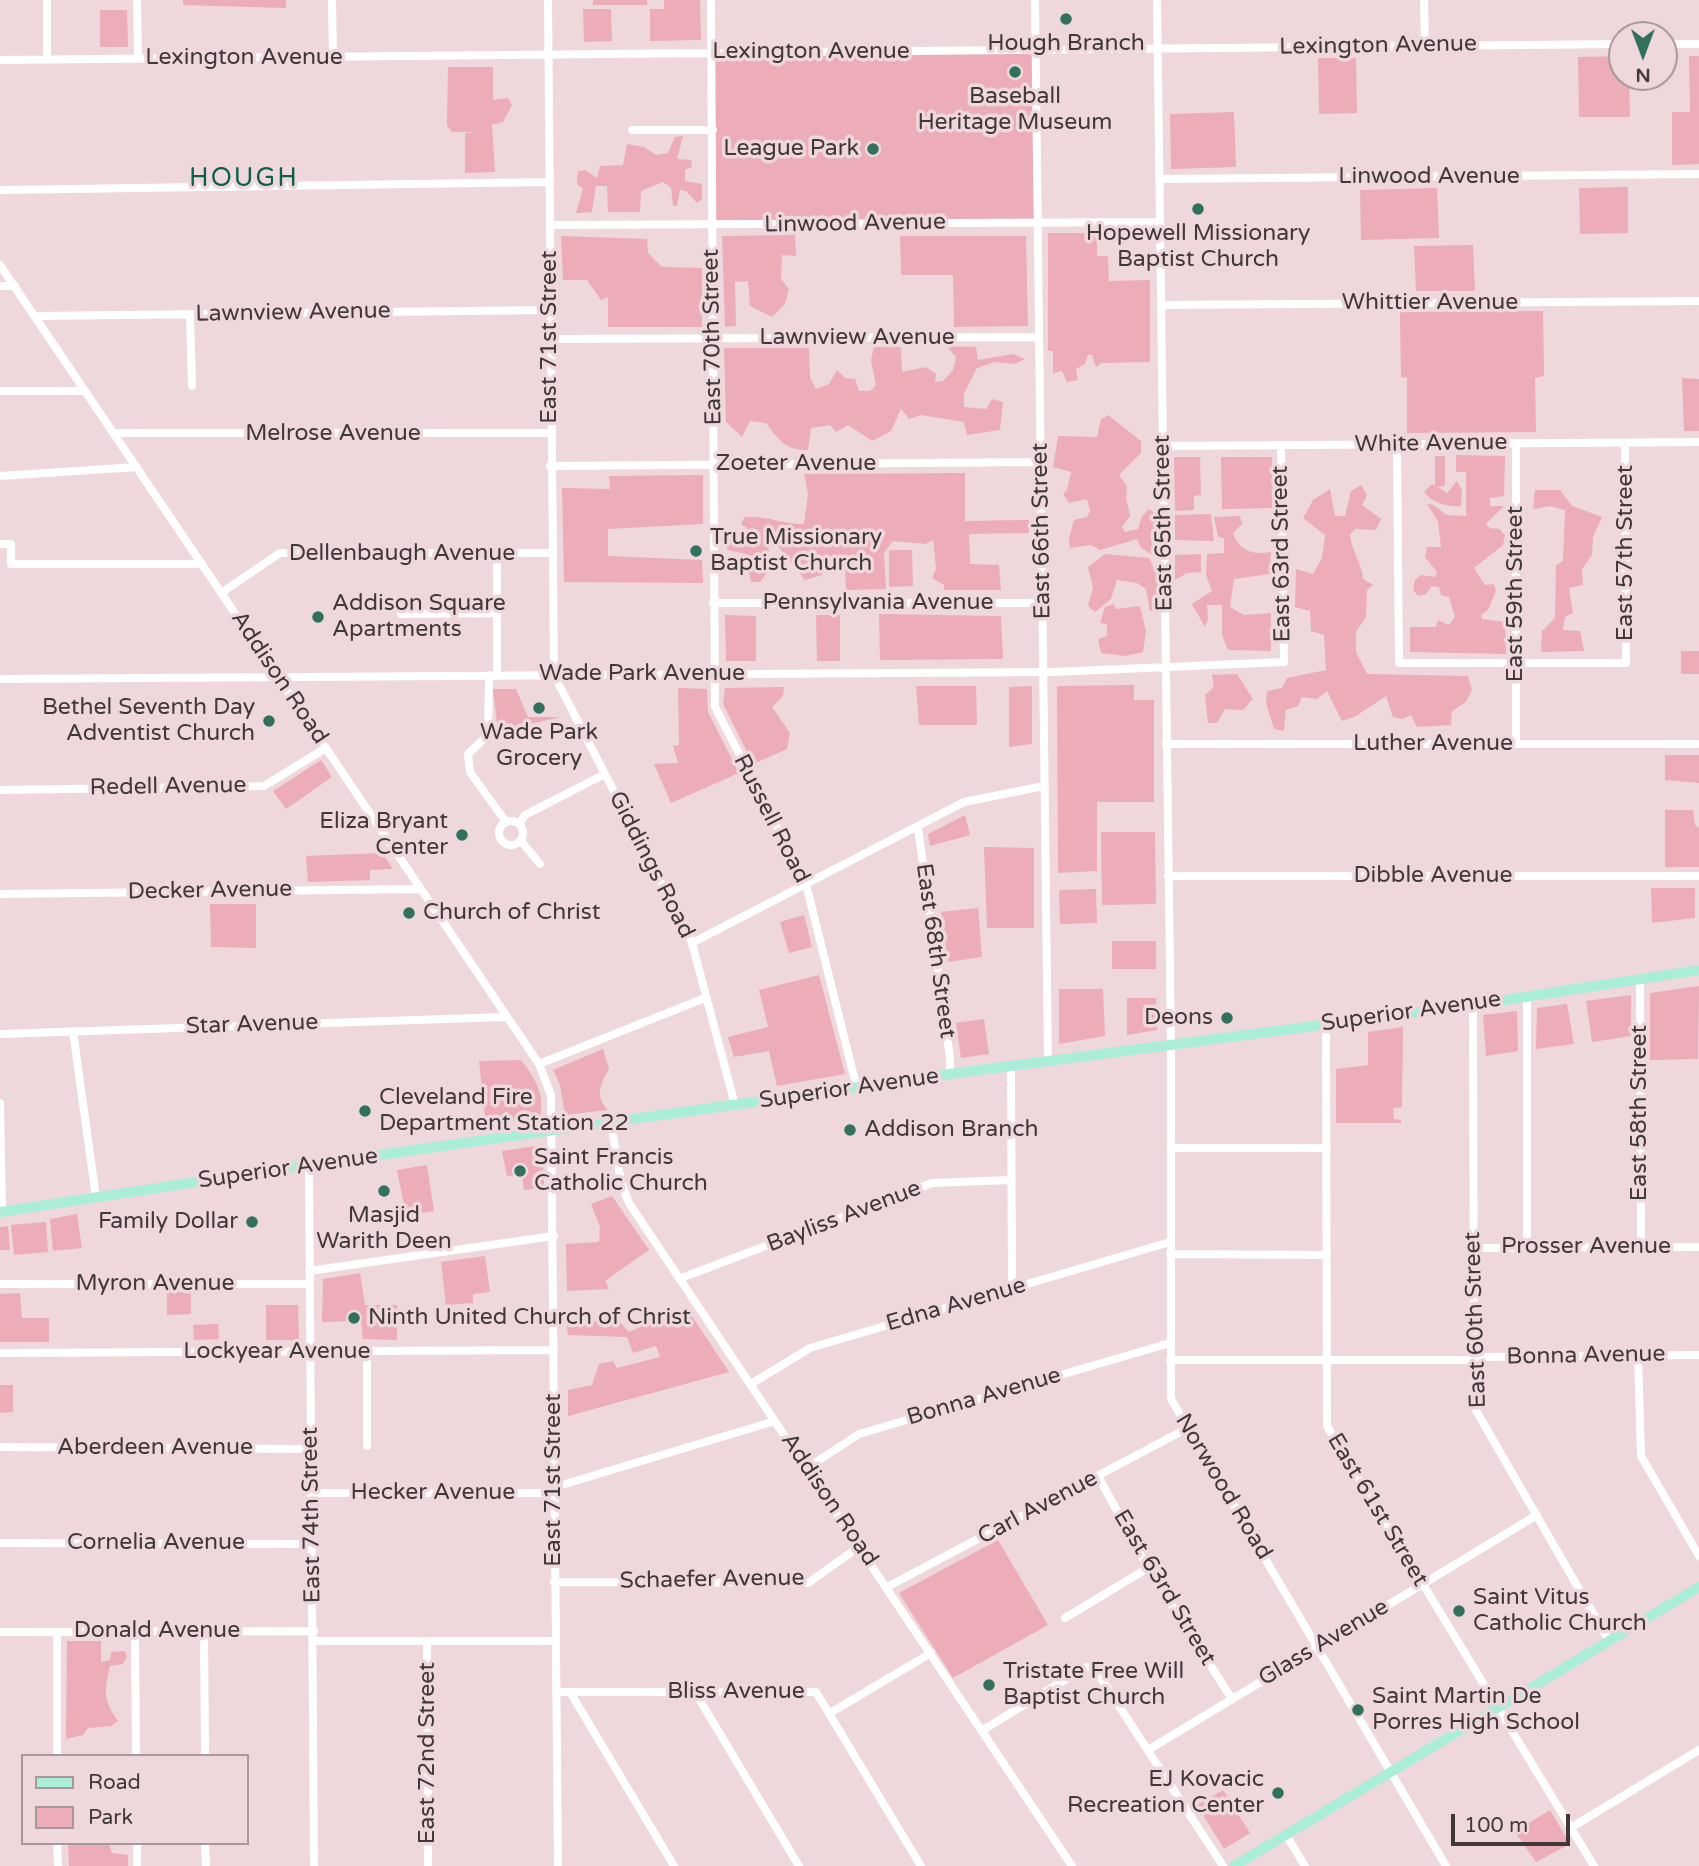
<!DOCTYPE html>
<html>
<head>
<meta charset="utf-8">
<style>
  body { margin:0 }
  #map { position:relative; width:1699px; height:1866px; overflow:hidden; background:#eed8dc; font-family:"Varela Round",sans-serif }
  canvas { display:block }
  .legend { position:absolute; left:21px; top:1754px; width:228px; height:91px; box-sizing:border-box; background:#eed8dc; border:2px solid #a9989b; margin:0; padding:9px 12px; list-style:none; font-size:21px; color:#41383a }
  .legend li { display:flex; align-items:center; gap:14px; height:35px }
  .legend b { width:35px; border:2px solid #a9989b }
  .north { position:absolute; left:1608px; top:21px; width:70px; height:70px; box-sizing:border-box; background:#eed8dc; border:2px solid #a9989b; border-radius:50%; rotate:180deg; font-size:19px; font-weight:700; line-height:28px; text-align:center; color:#41383a }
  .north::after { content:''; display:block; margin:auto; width:24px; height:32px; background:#30705d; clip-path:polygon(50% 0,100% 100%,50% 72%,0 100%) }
  .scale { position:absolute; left:1451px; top:1814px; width:119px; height:32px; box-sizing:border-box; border:4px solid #41383a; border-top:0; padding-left:9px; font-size:21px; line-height:24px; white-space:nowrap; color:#41383a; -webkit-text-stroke:5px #eed8dc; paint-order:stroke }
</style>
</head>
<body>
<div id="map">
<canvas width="1699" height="1866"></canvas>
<ul class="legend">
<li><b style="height:9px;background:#aaeeda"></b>Road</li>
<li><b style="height:19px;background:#ecacb8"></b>Park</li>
</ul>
<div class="north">N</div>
<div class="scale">100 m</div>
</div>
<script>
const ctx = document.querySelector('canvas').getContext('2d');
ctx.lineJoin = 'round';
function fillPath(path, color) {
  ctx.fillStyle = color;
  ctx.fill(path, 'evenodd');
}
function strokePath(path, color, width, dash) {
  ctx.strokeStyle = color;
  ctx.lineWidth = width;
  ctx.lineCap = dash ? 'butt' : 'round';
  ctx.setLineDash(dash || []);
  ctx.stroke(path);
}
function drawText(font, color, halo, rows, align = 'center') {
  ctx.font = font + ' "Varela Round",sans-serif';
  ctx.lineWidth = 7;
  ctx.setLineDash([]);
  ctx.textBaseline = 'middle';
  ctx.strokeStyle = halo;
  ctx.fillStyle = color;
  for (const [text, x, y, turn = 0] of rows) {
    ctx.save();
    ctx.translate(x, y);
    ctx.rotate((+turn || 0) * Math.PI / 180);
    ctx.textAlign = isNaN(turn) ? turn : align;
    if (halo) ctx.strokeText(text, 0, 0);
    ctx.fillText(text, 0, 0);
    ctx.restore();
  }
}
fillPath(new Path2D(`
  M183,0h103v8l-103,-3z
  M593,0h54v5h-54z
  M664,0h36l1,40 -51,1v-32h14z
  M611,9l1,32 -28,1 -1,-33z
  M100,10h27l1,37h-28z
  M1036,50l2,173 -326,2 -1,-172z
  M1622,56v21h7l1,40h-51l-1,-60z
  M1689,56h10v108l-27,1v-53h18z
  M1318,58h38l1,55 -38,1z
  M448,67h45v33l15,-2 4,7 -9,17 -11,3 3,47 -30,1v-40l11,-1h-24l-5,-7z
  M1234,112l2,55 -65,2 -1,-55z
  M683,136l-6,23 14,1 1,7 -7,3v11l17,3v15l-5,4 -11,-12 -6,-1 -3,16h-4l-2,-18 -8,-6 -22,9 -1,21h-32l-1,-26h-11l-4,26 -16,1 7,-24 -6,-5 1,-13 7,-1 12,8 3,-12 23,-1 4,-21 17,3 12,8 12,-2 7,-16z
  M1628,187v46l-48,1 -1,-46z
  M1437,188l2,50 -78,2 -1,-50z
  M1048,233h49v23h11l1,25 41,-1v82l-49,1 -5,4 -4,-12h-4l-3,9 -9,5 2,11 -11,2 -5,-11 -9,2v-22h-5z
  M795,235l1,21 -14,-1 -1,24 8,10 -4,15 -13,13 -22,-11 -2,-25 -13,1 1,44 -11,1 -3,-91z
  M561,236l86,3 1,14 14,14 40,1v59h-94v-30l-7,3 -14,-20h-24z
  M900,236h126l2,90 -74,1 -1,-52h-52z
  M1473,245l2,46h-59l-2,-45z
  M1543,311l1,65 -9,2 1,54 -129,1v-55l-6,-1 -1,-65z
  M947,346l29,1 2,13 35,-6 12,5 -10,5 -20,-2 -18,6 -13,26v13l22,2 6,-10 11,3 -3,28 -33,5 -3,-13 -43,-7 -12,4 -8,-10 -10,22 -19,10 -24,-16 -12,7 -6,-7 -19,3 -3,22c-23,0 -29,-10 -42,-27l-16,-2 -8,16 -16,-15 -2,-74h85l1,29 6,12 13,-5 8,-14 8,8 10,1 4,12h11l6,-6 -5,-25 3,-13h27l1,25 24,-5 10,7 -1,8 8,-1 10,-11 3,-13z
  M1682,378l17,1v52h-15z
  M1108,415l33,26v12l-22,22 8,11 -1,12 4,18 -8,11 3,5 13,-3 4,-13 7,-7c17,9 8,31 8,48l-16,-9 -4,-9 -37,11 -9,-5 -21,3 -1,-10 5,-18 13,-3 3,-6 -3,-12 -18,4 -6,-9 4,-4 4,-18 -18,-5 5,-31 39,1 4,-18z
  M1456,455l49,1 -1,40 -14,2v8h14l-18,18 3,4 10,1 6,6 -2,10 -29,23 11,17 9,-1 2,7 -8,19 -7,5 1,4 23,3 1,32 -96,-2v-25h26l2,-7 11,5 6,-8 -6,-20 -8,-2 -2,-8 -7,-1 -6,8 -8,2 -5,-6 2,-10 6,-5 14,2 2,-5 -12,-15 2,-10h14l-3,-26 -11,-17 7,1 12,10 20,1v-44h-10z
  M1435,456h10v30l-7,1 9,6 10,-12 5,9 -1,16c-12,2 -30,-4 -37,-14l8,-8 3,1z
  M1174,457h26l1,38 -7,1v14l-19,1z
  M1221,457h51l1,51 -51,1z
  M965,473v48l64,-1v13l-60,1 1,30 29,1 2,25h-57v-5l-12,-7 4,-10 -3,-28 -8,4 -32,-3 -9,12 2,36 -40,1 -1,-25 -21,3 -2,7 -17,5 -28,-35 -8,2 -1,9 9,12 -7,1 -10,13h-9l-5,-28 -19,-4 1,-10 19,-3v-9l-6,-4 4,-7c21,-2 40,8 59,7l4,-30 -4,-20z
  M703,475v49l-95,5v27l94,4 1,23 -139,-1 -2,-94 48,1 -1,-13z
  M1361,485l6,10 -5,10 19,14 -5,11 -21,-1 -5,6c2,17 12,28 13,44l10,6 -6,5 -1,27 -10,15v20l11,22 101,2 4,14 -6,12 -14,9 -1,14 -34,2 -6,-12 -8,4 -10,-2 -7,-21 -30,20 -14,5 -15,-30 -10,8 -15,-2 -4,9 -12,4 -2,21 -10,-2 -8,-26 1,-12 15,-3 5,-10 39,-8 -2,-35 -13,-4 -1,-20 -15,-4 1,-38 17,5 9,-16 3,-23 -22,-17 10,-18 17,-11 5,27h10l6,-25z
  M1535,490h25l12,16 30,11 -9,20 -1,18 -10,14 1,16 -14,3 4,25 -8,4 -2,13 17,1 4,20 -43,1 1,-21 13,-13 1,-53 7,-4 2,-51 -15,-4 -17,3z
  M1211,514l3,27 -39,-1v-25z
  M1240,516l2,8 -9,9c7,19 20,22 38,19l-1,22 -36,5 -4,28 14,8 27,-2v38l-43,-1 -6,-15v-30h-15l1,14 -3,8 -13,-23 20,-13 -6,-16 1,-21 17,-1v-15l-6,-1 -4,-20z
  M889,550h23l1,36 -24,1z
  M1105,554l44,4 10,21 2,30 -11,2 -4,-22 -9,-6 -20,-3 -6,19 -16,13 -7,-6 5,-18 -5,-21z
  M1201,554v18l-14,1 -12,7v-25z
  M1114,604l2,5 24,-3 6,26 -3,20 -19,4 -23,-3 -3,-14 9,-3v-12l-7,-1 5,-16z
  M879,614l122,2 2,43 -123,1z
  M725,615l31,1v45h-30z
  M816,615h24v46h-23z
  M1681,651h18v23h-18z
  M1237,674l16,25 -10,11 -18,-1 -8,14h-9l-3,-28 9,-8 -2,-12z
  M1134,685v15h20v102h-57v69l-39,2 -1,-187z
  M916,686h60l1,39h-58z
  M1032,686v58l-23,3v-60z
  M784,687l-1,9 -11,11 18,26 -3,16 -34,15 -30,-60 2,-16z
  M678,688l29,1 1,23 31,61 -68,30 -17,-39 24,-1 -5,-17 6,-1z
  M493,689h23l12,28h33l-63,14z
  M1665,755h34v28l-34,-3z
  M321,760l11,17 -46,32 -13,-18z
  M1665,810h28l2,15 4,3v39h-34z
  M965,815l5,20 -40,11 -2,-12z
  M1101,832h54l1,72 -54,1z
  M984,847l50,1v80h-47z
  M382,853l11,16 -23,1v10l-62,2 -2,-26z
  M1651,888h44v30l-43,5z
  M1096,889l1,34 -37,1 -1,-34z
  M210,904h46v44l-45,-1z
  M978,908l4,49 -34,5 -7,-50z
  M804,915l8,32 -23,6 -9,-31z
  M1112,941h44v28h-44z
  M819,975l26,99 -68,12 -8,-35 -35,6 -6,-20 40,-10 -9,-37z
  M1699,986l-1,73 -48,1v-67z
  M1059,989h44l2,47 -46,8z
  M1631,995v41l-39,6 -6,-41z
  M1127,998h29l1,32 -30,5z
  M1567,1004l7,40 -38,5 1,-41z
  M1517,1011l1,40 -32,5 -3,-41z
  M984,1019l5,35 -28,4 -5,-35z
  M1403,1027l-1,80 -9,1 1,11 7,1v3h-65v-54l32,-4v-33z
  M603,1049l6,20c-8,14 -15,27 -1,41l-43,5 -5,-30 -7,-15z
  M521,1060c13,16 25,36 19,57l-54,8 -7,-64z
  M543,1145l1,43 -20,2 -2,-15 -15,1 -5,-25z
  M427,1165l7,46 -28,4 -9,-45z
  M612,1196l37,54 -44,31 4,8 -42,2 -1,-47 33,-2 1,-15 -9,-23z
  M77,1214l5,34 -29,3 -3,-32z
  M46,1222l2,30 -34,3 -3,-30z
  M8,1226l2,24h-10v-23z
  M485,1256l5,36 -17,2v9l-27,2 -5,-43z
  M360,1273l5,32h32v35l-34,-1 -2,-18 -39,1 1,-43z
  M167,1292h24v22l-24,1z
  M20,1293l2,25h27v24h-49v-48z
  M266,1305h32l1,35h-33z
  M686,1307l43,65 -161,44v-26l24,-5 7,-21 14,-3 4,7 43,-11 -4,-11 -23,7 -6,-16 -59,-2 -2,-14h53l10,11z
  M218,1324l1,15 -25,1 -1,-15z
  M0,1385h13v27l-13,1z
  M998,1540l50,85 -95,53 -54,-85z
  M67,1641h34v21l9,-2 1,-8 14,-1 2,6 -4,7 -13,2c-6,26 -7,33 8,55l-7,5 -23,2 -5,7 -17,4z
  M1223,1790l27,43 -26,16 -27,-44z
  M1550,1810l20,34 -34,18 -21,-30z
  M68,1843h41l3,10 16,2v11h-59z`), '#ecacb8');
strokePath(new Path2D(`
  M137,0l1,58
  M332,0l1,57
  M548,0l6,675 138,268 43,162
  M711,0l4,707 91,177 51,205
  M1035,0l13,1062
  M1157,0l14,1045v354l275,467
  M1424,0l1,45
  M1664,44h35
  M47,59v-59
  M0,60l1622,-16
  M632,130h81
  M1160,179l539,-5
  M0,190l550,-8
  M550,225l610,-3
  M0,265l539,799 12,31 7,771
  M0,286h15
  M1162,305l537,-4
  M190,314l2,72
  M37,316l512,-6
  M549,339l490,-2
  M0,391h84
  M115,433h435
  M1397,444l2,219h227l-1,-219
  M1163,446l536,-4
  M550,466l491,-4
  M0,476l137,-9
  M0,544h11v20h191
  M497,553v122
  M221,593l59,-40h272
  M713,603h329
  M401,614l96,-1
  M489,675l-1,60 -20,19 2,18 36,50
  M0,679l1053,-7 231,-10 -3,-216
  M1166,744h533
  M1516,744v-301
  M0,790l264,-4 62,-38
  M499 833a12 12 0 1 1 24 0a12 12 0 1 1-24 0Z
  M519,824l6,-9 80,-41
  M918,828l32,230v16
  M521,841l19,23
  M1168,876h531
  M0,894l420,-5
  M692,943l272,-141 80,-16
  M1640,979l1,268
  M1527,996v252
  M1473,1005l1,402 135,234
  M1326,1024l1,402 267,440
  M73,1031l23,167
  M0,1034l505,-17
  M539,1064l166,-66
  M1011,1068l1,221
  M0,1103l2,109
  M611,1124l10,58 8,21 443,663
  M1171,1148h156
  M309,1165l5,701
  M1473,1248l226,-1
  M1170,1254l157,1
  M309,1271l245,-35
  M681,1278l251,-95 79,-3
  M0,1284h309
  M367,1351v95
  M0,1353l554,-3
  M1638,1355l3,101 58,100
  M1473,1357l226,-2
  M1170,1360h303
  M751,1384l59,-36 360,-106
  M0,1447l310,2
  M807,1468l52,-34 311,-91
  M1098,1476l50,92 84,131
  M555,1487l220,-66
  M310,1493h245
  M0,1543l312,1
  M554,1582l254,1 52,-37
  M887,1587l301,-159
  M1065,1618l83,-50
  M204,1630l1,126
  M0,1632l314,-1
  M57,1632v124
  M135,1632l1,124
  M314,1641h241
  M427,1641l1,225
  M556,1692h260l105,174
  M570,1692l104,174
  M695,1692l104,174
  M830,1713l101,-60
  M983,1730l101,-62 9,-2 130,200
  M1148,1750l389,-235
  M1572,1827l127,-77
  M1286,1835l19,31
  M57,1843l1,23
  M137,1843v23
  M205,1843l1,23`), '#fff', 8);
strokePath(new Path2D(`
  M0,1212l281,-43 669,-95 523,-69 226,-35
  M1234,1866l465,-279`), '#aaeeda', 10);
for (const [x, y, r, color] of [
  [1066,19,7,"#30705d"],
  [1015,72,7,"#30705d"],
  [873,149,7,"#30705d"],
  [1198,209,7,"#30705d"],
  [696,551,7,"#30705d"],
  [318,617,7,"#30705d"],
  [539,708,7,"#30705d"],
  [269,721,7,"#30705d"],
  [462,835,7,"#30705d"],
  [409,913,7,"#30705d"],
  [1227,1018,7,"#30705d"],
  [365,1111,7,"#30705d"],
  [850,1130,7,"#30705d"],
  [520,1171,7,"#30705d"],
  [384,1191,7,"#30705d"],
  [252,1222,7,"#30705d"],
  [354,1318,7,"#30705d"],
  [1459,1611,7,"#30705d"],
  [989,1685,7,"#30705d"],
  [1358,1710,7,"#30705d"],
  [1278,1793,7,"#30705d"]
]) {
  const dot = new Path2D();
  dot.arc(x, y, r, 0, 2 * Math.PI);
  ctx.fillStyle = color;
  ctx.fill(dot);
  strokePath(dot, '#eed8dc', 2.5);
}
drawText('23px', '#41383a', '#eed8dc', [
  ["Hough Branch",1066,44,"center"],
  ["Baseball",1015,97,"center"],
  ["Heritage Museum",1015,123,"center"],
  ["League Park",859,149,"right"],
  ["Hopewell Missionary",1198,234,"center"],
  ["Baptist Church",1198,260,"center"],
  ["True Missionary",710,538],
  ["Baptist Church",710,564],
  ["Addison Square",332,604],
  ["Apartments",332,630],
  ["Bethel Seventh Day",255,708,"right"],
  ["Adventist Church",255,734,"right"],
  ["Wade Park",539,733,"center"],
  ["Grocery",539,759,"center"],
  ["Eliza Bryant",448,822,"right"],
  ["Center",448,848,"right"],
  ["Church of Christ",423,913],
  ["Deons",1213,1018,"right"],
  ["Cleveland Fire",379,1098],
  ["Department Station 22",379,1124],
  ["Addison Branch",864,1130],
  ["Saint Francis",534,1158],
  ["Catholic Church",534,1184],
  ["Masjid",384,1216,"center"],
  ["Warith Deen",384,1242,"center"],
  ["Family Dollar",238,1222,"right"],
  ["Ninth United Church of Christ",368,1318],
  ["Saint Vitus",1473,1598],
  ["Catholic Church",1473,1624],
  ["Tristate Free Will",1003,1672],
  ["Baptist Church",1003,1698],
  ["Saint Martin De",1372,1697],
  ["Porres High School",1372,1723],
  ["EJ Kovacic",1264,1780,"right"],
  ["Recreation Center",1264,1806,"right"]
], 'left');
drawText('23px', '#41383a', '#eed8dc', [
  ["Lexington Avenue",1378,46,-1],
  ["Lexington Avenue",811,52],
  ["Lexington Avenue",244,58],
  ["Linwood Avenue",1429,177],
  ["Linwood Avenue",855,224,-1],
  ["Whittier Avenue",1430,303],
  ["Lawnview Avenue",293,313,-1],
  ["East 71st Street",550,337,-90],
  ["East 70th Street",713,337,-91],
  ["Lawnview Avenue",857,338],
  ["Melrose Avenue",333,434],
  ["White Avenue",1431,444,-1],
  ["Zoeter Avenue",796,464],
  ["East 65th Street",1164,523,-91],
  ["East 66th Street",1042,531,-91],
  ["East 57th Street",1626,553,-90],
  ["Dellenbaugh Avenue",402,554],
  ["East 63rd Street",1282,554,-91],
  ["East 59th Street",1516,594,-90],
  ["Pennsylvania Avenue",878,603],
  ["Wade Park Avenue",642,674],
  ["Addison Road",279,678,56],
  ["Luther Avenue",1433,744],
  ["Redell Avenue",168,787,-1],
  ["Russell Road",771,819,63],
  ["Giddings Road",651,865,63],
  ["Dibble Avenue",1433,876],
  ["Decker Avenue",210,891,-1],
  ["East 68th Street",935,951,82],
  ["Superior Avenue",1411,1012,-8],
  ["Star Avenue",252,1025,-2],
  ["Superior Avenue",849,1089,-8],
  ["East 58th Street",1640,1113,-90],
  ["Superior Avenue",288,1169,-8],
  ["Bayliss Avenue",844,1217,-21],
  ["Prosser Avenue",1586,1247],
  ["Myron Avenue",155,1284],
  ["Edna Avenue",956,1305,-16],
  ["East 60th Street",1476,1320,-92],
  ["Lockyear Avenue",277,1352],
  ["Bonna Avenue",1586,1356,-1],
  ["Bonna Avenue",984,1397,-16],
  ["Aberdeen Avenue",155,1448],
  ["East 71st Street",554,1480,-90],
  ["Norwood Road",1223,1487,59],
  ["Hecker Avenue",433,1493],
  ["Addison Road",829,1500,56],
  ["Carl Avenue",1038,1508,-28],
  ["East 61st Street",1377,1510,59],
  ["East 74th Street",312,1515,-91],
  ["Cornelia Avenue",156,1543],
  ["Schaefer Avenue",712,1580,-1],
  ["East 63rd Street",1164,1588,59],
  ["Donald Avenue",157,1631],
  ["Glass Avenue",1324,1643,-31],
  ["Bliss Avenue",736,1692],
  ["East 72nd Street",428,1753,-90]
]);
ctx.letterSpacing = '2px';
drawText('26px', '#0c5f4c', '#eed8dc', [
  ["HOUGH",244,179]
]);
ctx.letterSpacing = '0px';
</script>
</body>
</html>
